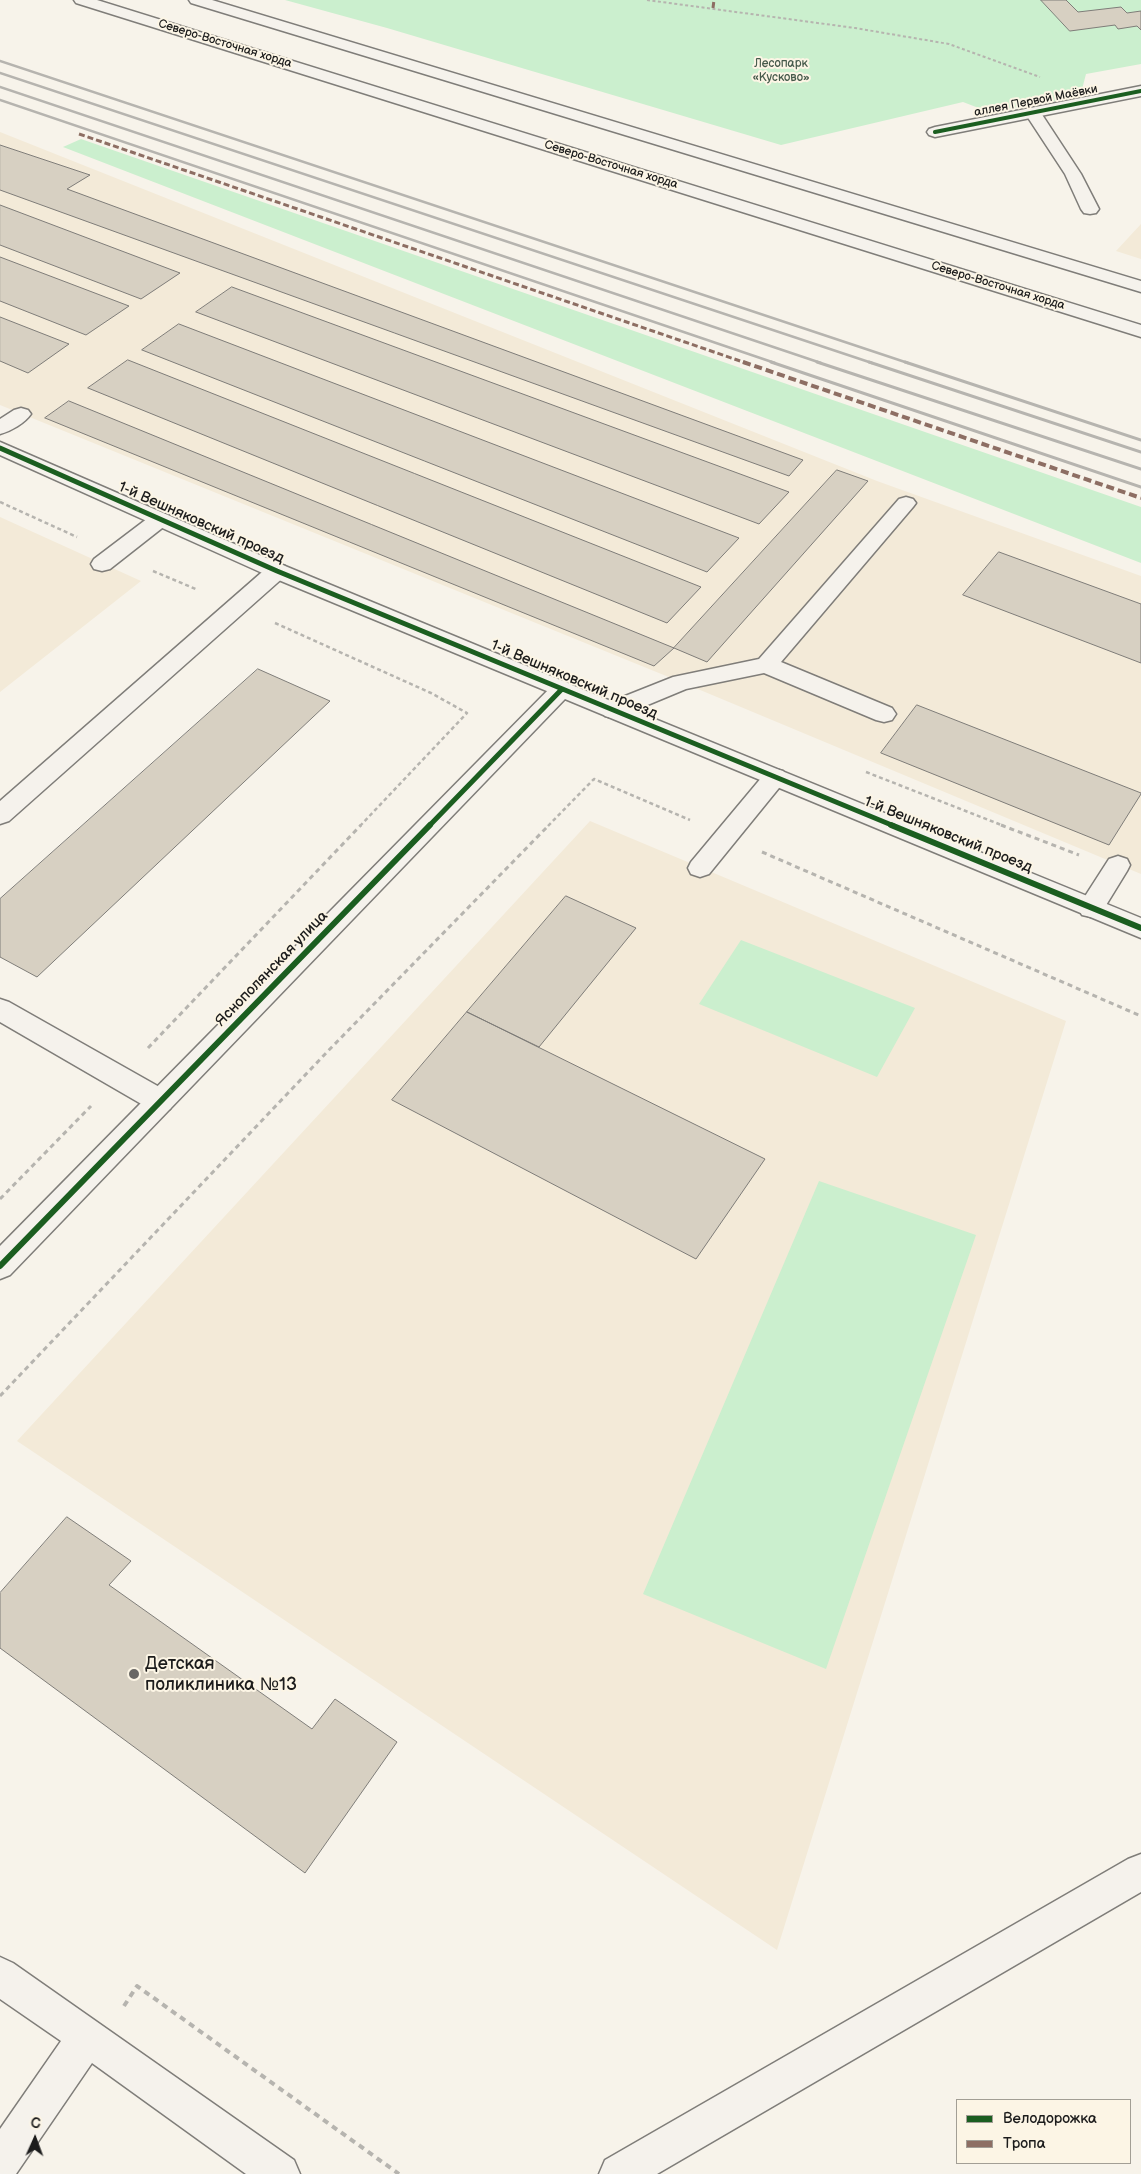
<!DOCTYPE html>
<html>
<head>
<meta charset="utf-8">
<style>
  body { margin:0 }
  #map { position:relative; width:1141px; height:2174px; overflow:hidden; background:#f7f3ea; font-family:"Balsamiq Sans",sans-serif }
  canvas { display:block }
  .legend { position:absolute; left:956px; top:2099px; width:175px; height:65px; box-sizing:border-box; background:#fcf5e5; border:1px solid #a29e95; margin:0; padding:6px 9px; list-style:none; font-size:15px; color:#1c1c1c }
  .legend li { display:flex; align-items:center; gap:10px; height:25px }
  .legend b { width:25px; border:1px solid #a29e95 }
  .north { position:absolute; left:10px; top:2114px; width:50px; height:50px; -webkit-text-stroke:4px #fcf5e5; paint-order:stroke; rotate:2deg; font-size:14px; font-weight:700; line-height:20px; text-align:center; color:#1c1c1c }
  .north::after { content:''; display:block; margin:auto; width:18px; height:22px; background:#1c1c1c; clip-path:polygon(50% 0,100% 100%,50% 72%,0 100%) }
</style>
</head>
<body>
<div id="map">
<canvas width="1141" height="2174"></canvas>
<ul class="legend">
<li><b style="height:6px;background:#1b5e20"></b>Велодорожка</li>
<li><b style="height:6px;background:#8d6e63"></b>Тропа</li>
</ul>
<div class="north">С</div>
</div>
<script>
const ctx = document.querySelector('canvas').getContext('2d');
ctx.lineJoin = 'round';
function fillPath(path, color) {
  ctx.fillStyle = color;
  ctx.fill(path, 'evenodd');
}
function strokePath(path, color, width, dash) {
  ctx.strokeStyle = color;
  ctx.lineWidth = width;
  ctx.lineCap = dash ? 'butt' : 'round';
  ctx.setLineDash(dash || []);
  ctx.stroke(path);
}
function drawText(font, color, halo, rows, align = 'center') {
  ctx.font = font + ' "Balsamiq Sans",sans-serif';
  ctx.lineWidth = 4;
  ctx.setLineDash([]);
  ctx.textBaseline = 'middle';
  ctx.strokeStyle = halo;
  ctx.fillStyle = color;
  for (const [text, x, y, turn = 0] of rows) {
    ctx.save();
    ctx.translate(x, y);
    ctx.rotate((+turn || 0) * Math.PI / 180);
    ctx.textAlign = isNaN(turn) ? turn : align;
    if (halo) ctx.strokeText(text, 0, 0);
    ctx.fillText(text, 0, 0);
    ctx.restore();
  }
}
fillPath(new Path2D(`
  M0,132l877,349 264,95v298l-460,-192 -681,-277z
  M1141,224v35l-25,-8z
  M0,517l141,64 -141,111z
  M590,821l476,200 -289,929 -760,-509z`), '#f3ead8');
fillPath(new Path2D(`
  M285,0h856v64l-55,10 -6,23 -91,15 -26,-10 -182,43 -394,-117z
  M81,139l1060,368v56l-1078,-416z
  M741,940l174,68 -38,69 -178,-73z
  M819,1181l157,54 -150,434 -183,-75z`), '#cbefce');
const building = new Path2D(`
  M1041,0h25l12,12 43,-5 6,6 14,-2v19l-4,-4 -19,3 -3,-4 -45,6z
  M0,145l90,30 -23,14 736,271 -14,16 -789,-286z
  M0,205l180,68 -39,26 -141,-54z
  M0,257l129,49 -43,29 -86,-34z
  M232,287l557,205 -30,32 -563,-212z
  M0,317l69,27 -41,29 -28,-12z
  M179,324l560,214 -32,34 -565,-222z
  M128,360l573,227 -34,36 -579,-235z
  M69,401l605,247 -20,18 -609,-248z
  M837,470l31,11 -161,181 -33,-14z
  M999,552l142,52v59l-178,-68z
  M258,669l72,32 -293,276 -37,-20v-58z
  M917,705l224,88v1l-32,51 -228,-92z
  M566,896l70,32 -97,119 -72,-35z
  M467,1012l298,147 -69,100 -304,-159z
  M67,1517l64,44 -22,24 203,144 23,-30 62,43 -92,131 -305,-225v-55z`);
fillPath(building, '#d7d0c2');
strokePath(building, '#7f7d79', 1);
const lane = new Path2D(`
  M1033,108l6,2 42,64 18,35 -3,4 -6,1 -6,-1 -3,-4 -16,-35 -40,-61 2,-3z
  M21,408l7,2 3,4c-6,9 -20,17 -31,20v-15l14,-9z
  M906,497l7,2 3,4 -3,4 -132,155 111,46 4,6 -4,6 -8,2 -8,-2 -112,-47 -78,16 -65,27 -8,2 -8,-2 -4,-6 4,-6 68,-27 86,-18 140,-160z
  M159,514l7,1 3,5 -3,5 -56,44 -8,2 -8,-2 -3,-5 3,-5 58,-44z
  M277,564l8,2 3,5 -3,5 -276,245 -9,3v-23l269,-235z
  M775,769l8,2 4,6 -4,6 -74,91 -9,3 -9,-3 -3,-6 3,-6 76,-91z
  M1118,856l9,3 3,6 -3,6 -27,44 -9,2 -9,-2 -4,-7 4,-7 27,-42z
  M0,999l9,3 161,91 4,8 -4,8 -10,3 -10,-3 -150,-87z
  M1141,1854v38l-484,282h-58l6,-14 523,-301z
  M0,1957l13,6 281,197 6,14h-54l-154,-111 -76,111h-16v-45l61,-88 -61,-42z`);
const street = new Path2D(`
  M1141,86v10l-206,41 -6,-2 -2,-3 2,-3 6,-2z
  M0,442l285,124 285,118 3,5 -3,5 -8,3 -8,-3 -285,-118 -269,-121z`);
const secondary = new Path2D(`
  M562,681l579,237v20l-576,-239 -555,576 -10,4v-33l554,-562z`);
const primary = new Path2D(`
  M74,0h23l1044,325v12l-1065,-334z
  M189,0h23l929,281v11l-950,-289z`);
strokePath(lane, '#7f7d79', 3);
strokePath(street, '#7f7d79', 3);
strokePath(secondary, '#7f7d79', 3);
strokePath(primary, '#7f7d79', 3);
strokePath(new Path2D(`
  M647,0l208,28 94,16 91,33`), '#b6b4af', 2, [3, 2.5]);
strokePath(new Path2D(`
  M0,502l77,35
  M153,571l45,19
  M275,623l156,70 36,20 -107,113
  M866,772l138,54
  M548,826l46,-47 96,41`), '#b6b4af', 2.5, [4, 3]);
strokePath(new Path2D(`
  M1001,825l78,30
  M762,852l379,164
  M148,1048l213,-223
  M0,1199l91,-93
  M0,1396l328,-345 221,-226`), '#b6b4af', 3, [5, 4]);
strokePath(new Path2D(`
  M124,2006l13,-20 262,188`), '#b6b4af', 4, [6, 5]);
fillPath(lane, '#f5f2ec');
fillPath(street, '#f5f2ec');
fillPath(secondary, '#f5f2ec');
fillPath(primary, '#f5f2ec');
strokePath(new Path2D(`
  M0,61l908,302
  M0,73l872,290
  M0,87l821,276
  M0,100l775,263`), '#b6b4af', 2.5);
strokePath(new Path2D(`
  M771,362l370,125
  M817,362l324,107
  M869,362l272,90
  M905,362l236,78`), '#b6b4af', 3);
strokePath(new Path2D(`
  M713,8l1,-8
  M79,134l667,229`), '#8d6e63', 3, [6, 3]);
strokePath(new Path2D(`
  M743,362l398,136`), '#8d6e63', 4, [8, 4]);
strokePath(new Path2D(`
  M935,132l206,-41`), '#1b5e20', 4);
strokePath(new Path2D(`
  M0,448l277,123 617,255
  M429,826l133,-137`), '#1b5e20', 5);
strokePath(new Path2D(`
  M891,825l250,103
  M0,1266l430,-441`), '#1b5e20', 6);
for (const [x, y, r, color] of [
  [134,1674,6,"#696764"]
]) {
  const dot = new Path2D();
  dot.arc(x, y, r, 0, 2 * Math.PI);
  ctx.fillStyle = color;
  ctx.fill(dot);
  strokePath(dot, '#fcf5e5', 2);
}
drawText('12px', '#1c1c1c', '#fcf5e5', [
  ["Северо-Восточная хорда",225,44,17],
  ["аллея Первой Маёвки",1036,101,-11],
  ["Северо-Восточная хорда",611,165,17],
  ["Северо-Восточная хорда",998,286,17]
]);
drawText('12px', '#465a4b', '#fcf5e5', [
  ["Лесопарк",781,64],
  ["«Кусково»",781,78]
]);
drawText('15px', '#1c1c1c', '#fcf5e5', [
  ["1-й Вешняковский проезд",201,523,24],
  ["1-й Вешняковский проезд",574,680,23],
  ["1-й Вешняковский проезд",948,835,22],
  ["Яснополянская улица",272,969,-46]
]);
drawText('18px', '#1c1c1c', '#fcf5e5', [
  ["Детская",145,1664],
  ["поликлиника №13",145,1685]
], 'left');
</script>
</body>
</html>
